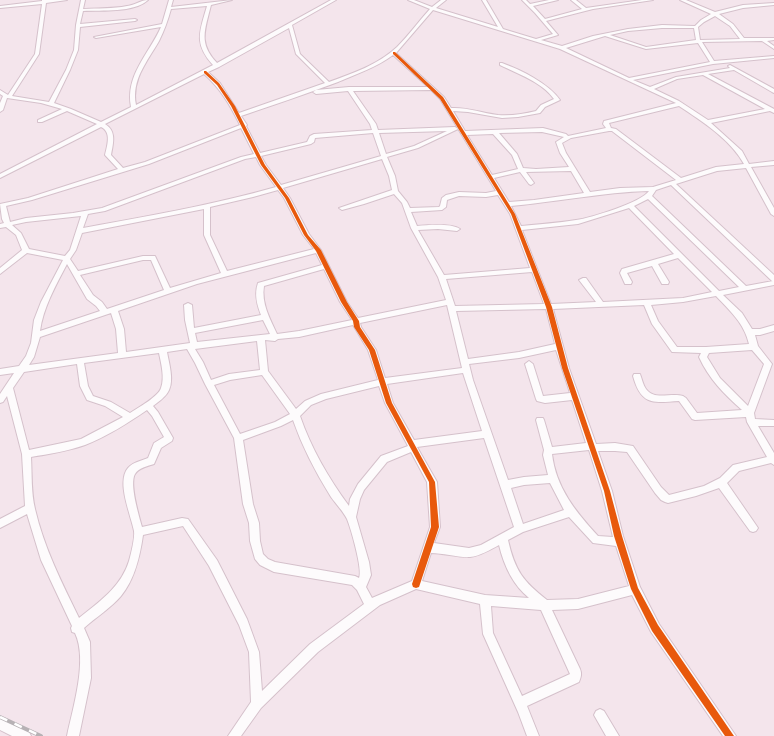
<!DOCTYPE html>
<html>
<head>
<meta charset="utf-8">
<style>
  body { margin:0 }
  canvas { display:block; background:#f4e5ec }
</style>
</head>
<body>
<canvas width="774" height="736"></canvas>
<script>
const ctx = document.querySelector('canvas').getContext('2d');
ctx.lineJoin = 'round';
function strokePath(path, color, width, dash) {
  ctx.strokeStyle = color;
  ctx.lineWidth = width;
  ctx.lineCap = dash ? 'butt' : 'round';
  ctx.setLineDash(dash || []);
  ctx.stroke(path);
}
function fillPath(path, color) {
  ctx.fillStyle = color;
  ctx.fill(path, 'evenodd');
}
const minor = new Path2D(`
  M42,0h25l-21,3 -7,51 -27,42 37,6 17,-32 8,-20 2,-25 5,-25h4l-2,9c15,-1 30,0 44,-3 8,-1 14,-6 21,-6 -14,13 -46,10 -65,11l-3,13 55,-5 2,1 -2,1 -55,6 -2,23 -8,20 -16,33 17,6 30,13 30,-15c-6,-32 18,-53 30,-80l-65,11 -2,-1 68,-13 7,-24h4l-2,7 61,-7 -21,5c-6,25 -13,38 6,58l114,-63h5l-44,25 8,29 29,28c24,-9 49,-17 68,-35 12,-12 22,-26 33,-38l-22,-9h6l18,7 9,-7h5l-10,8 62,19 -16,-27h4l17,29 33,10 17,-5 -18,-21 -13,-13h4l4,4 19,-4h9l-25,6 12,13 37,-10 -11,-9h5l10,8 56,-8h11l-60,9 -47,12 12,14 -17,5 21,6 31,-10 35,-7 34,-4 33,1 6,-6 10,-6 -31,-14h6l29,12 28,-7 31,-2v2l-31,3 -24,6 14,10 11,14h30v2l-7,1 7,5v3l-12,-8 -60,1 12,19 60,-5v2l-61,6 -80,16 17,7 26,-10 54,-9 -2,-2 2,-1 44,24v4l-2,-1 -38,-22 -26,4 66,35v4l-4,-2 -59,12 31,28 7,13 25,-3v4l-23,2 23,41v8l-3,-2 -25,-46 -29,3 -41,13 98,91v10l-51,10 19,18 10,16h8l14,-4v6l-14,4h-5l3,11 14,18 -18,49 1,6 19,1v6h-16l16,27v12l-3,-2 -32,8 -12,12 29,42 2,3 -2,3 -3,1 -3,-1 -31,-43 -23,8 -28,7 -3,-1 -4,-2 -6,-7 -28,-41 -12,-1h-17l14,40 11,45 17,51 19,37 77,112h-13l-72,-104 -19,-37 -54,14 -26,1 28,59c2,5 1,8 -1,13l-52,24 12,30h-12l-9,-24 -35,-78 -3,-30 -64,-15 -36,16 -62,47 -57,56 -20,28h-13l23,-34 -2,-50 -10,-27 -30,-59 -26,-40 -40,9c-3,21 -8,44 -22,61 -9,11 -26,22 -37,32l6,14 1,36 -12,58h-12c6,-29 21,-76 8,-103l-3,-1 -1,-4 1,-2 -31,-66 -14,-46 -27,14v-9l25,-13 -3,-52 -15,-58 -4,6 -3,1v-9l14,-21 -14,2v-6l19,-3 7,-10 5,-13 3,-23 7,-18 22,-42 -36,-7 -27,21v-6l22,-18 -6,-15 -10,-8 -6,1v-4l4,-1 -2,-4 -2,-15 28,-6 90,-29 -13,-14c2,-9 7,-23 -4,-28l-101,51v-4l97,-50 -30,-13 -25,11h-4v-2l24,-11 -21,-6 -34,-5 -4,12 -3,2v-9l3,-7 -3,-2v-4l8,5 27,-41 7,-50 -42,4v-2l42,-5zM207,6c-7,25 -14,37 6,59l-77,40c-5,-25 11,-43 23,-64 5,-10 9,-21 12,-32zM433,10l127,39 116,54 -72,18 -1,3 3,4 -38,8 -2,-2 -23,-6 -78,3 -12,-20 15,1 34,6 16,-1 22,-4 5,-6 15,-7c-12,-17 -39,-30 -58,-37h-2v2c18,9 42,17 54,34l-13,6 -5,6c-12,3 -25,5 -38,4 -16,-2 -31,-8 -47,-7l-7,-11 -48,-44zM715,16l15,10 10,13 -40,1 -2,-13 6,-5zM289,28l7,26 29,29 -86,30 -19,-30 -12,-11 11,-5zM662,28h32l2,12 -50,7 -36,-12 18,-4zM605,36l41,13 52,-6 12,19 -81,16 -63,-30zM393,55l35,32h-79l-33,3 -3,2 3,2 32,-3 22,33 2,6 -58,4 -4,2 -3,6 -47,11 -14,-27 1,-1 -6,-9c32,-11 65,-22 97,-34 19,-8 39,-15 55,-27zM204,74c17,15 26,31 36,51l-95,37 -22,6 -12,-13c2,-11 6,-24 -6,-31zM703,75l62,34 -57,11 -29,-19 -25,-12 23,-10zM431,90l9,9 56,92 -10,2 -27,-1 -13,3 -4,3 -2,8 -1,1 -29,1 -3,-6 -9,-11 -3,-15 -8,-19 31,-9 40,-19 -3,-2 -77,3 -2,-6 -23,-33zM679,106c24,16 51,33 65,58l-28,3 -35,11 -65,-49 -5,-1 -2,-5zM241,128l13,26 -13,3 -139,51 -29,5 -47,5 -16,4 -4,-16 26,-6 117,-36zM447,131l-33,15 -28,8 -7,-21zM609,131h3l64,49 -23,7 -33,1 -30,4 -24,-39 -4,-10 9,-5zM542,132l22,5 -8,5 4,11 9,14 -33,2 -13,-1 -6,-14 -18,-21zM373,133l8,23 -100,29 -15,-20 -5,-9 50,-12 3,-2 1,-4zM493,134l19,21 6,14 -26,6 -25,-40zM256,157l4,8 16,22c-63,18 -128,29 -193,41l5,-14 17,-3 140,-52zM382,159l7,17 3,14 -53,18 3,2 22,-6 30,-10 8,9 9,25 27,49 8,23 -88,18 -11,-16 -26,-52 -12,-16 -19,-36 -7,-10zM571,171l13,22 -50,7 -25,2 -15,-24 26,-6 9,12 2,1 3,-2 -8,-11zM671,185l101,96h1l-27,5 -94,-90 4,-6zM278,190l6,8 19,37 11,14 -87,22 -17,-36v-28l43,-10zM649,191c-7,11 -58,27 -73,29 -18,3 -37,4 -55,6l-10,-20c46,-4 92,-14 138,-15zM498,195l12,19 20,54 -86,7 -26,-45 20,-1 19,2 3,-2c-9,-6 -32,-4 -43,-3l-6,-14 31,-2 4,-3 1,-7 12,-4 27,1zM648,199l91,88 -20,4 -85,-85zM629,208l45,46 -52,15 -2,4 5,11h6l1,-2 -5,-9 25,-7 10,18h6l1,-2 -11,-18 20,-6 34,34 -29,6 -80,4 -17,-24h-3l-4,2 17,22 -45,2 -29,-74 56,-6zM204,209v26l17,38 -51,15 -15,-32h-12l-65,15 -8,-12 6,-9 6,-17zM81,216l-11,34 -5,6 -36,-7 -8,-16 -9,-8 14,-3zM316,253l6,12 -64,18c-4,11 -1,22 3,32l-67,13 -2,-23 -4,-2 -4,2 1,15 5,23 -64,9 -2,-23 -6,-18 79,-27zM143,260h8l13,30 -57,19 -5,-7 -9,-7 -13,-20zM67,264l20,35 9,7 4,5 -60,20c3,-23 16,-46 27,-67zM324,269l16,33 12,18 -53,11 -22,3c-7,-15 -16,-31 -13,-48zM532,272l12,32 -89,2 -9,-27zM716,296c15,16 28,27 33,48l-43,3h-29l-19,-26 -7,-16 32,-3zM447,305l15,63 -77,10 -9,-28 -15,-23 -1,-4zM644,305l8,19 20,28 29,1 -2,4c10,22 25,37 43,53l-45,3 -11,-15 -3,-2c-12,-4 -28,5 -37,-7 -3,-4 -4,-10 -6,-15h-6l-1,2c8,29 19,27 46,25l13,18 3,1 51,-3 1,5 20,35 -34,8 -13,13 -16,8 -35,9 -8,-8 -28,-41 -18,-3 -19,1 -27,-76 -16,-59zM546,309l9,35 -36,8 -51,7 -12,-48zM111,313l5,16 2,24 -89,12 5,-8 6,-20zM263,320l7,14 -73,8 -2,-9zM353,325l15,25 10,30 -57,14 -16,7 -9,8 -28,-38 -3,-31 10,1 3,-2 21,-2zM257,341l3,29 -31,4 -18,6 -8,-18 -8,-13zM187,349l8,14 10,21 29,54 9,66 6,19 1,18 5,18 5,6 14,7 78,13 5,5 7,14 -54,40 -48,47 -3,-39 -12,-33 -30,-59 -29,-41 -6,-1 -40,9c-3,-11 -13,-43 -7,-53 3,-6 13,-8 19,-10l7,-16 11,-7 1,-3 -15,-26 -5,-6c5,-4 13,-9 16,-16 5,-10 0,-27 -2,-38zM556,350l14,43 -27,3 -10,-32 -4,-3 -4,3 11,35 1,2 8,2 27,-3 14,43 -34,4 -8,-27 -1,-2h-6l-1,2 8,30 -1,5 5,20 -24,2 -16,3 -35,-100 -4,-16 50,-6zM752,350l12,14 -16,42 -28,-28 -13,-21 2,-4zM159,353c2,10 6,25 2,35 -2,8 -23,20 -31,25l-19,-11 -18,-6 -5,-10 -4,-23zM77,364l3,22 7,14 18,6 18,11 -42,22 -52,11 -16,-62 11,-16zM463,373l19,58 -68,9 -21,-37 -6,-19zM262,375l28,39 -15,8 -35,12 -26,-49 16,-5zM379,386l6,17 23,43 -27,10 -23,28 -8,15 -1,7c-20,-27 -38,-58 -49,-90l11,-11 15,-6zM147,410l5,6 12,21 -10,6 -6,15c-7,3 -15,4 -20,10 -12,14 3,47 6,63 1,6 -3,23 -5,30 -8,26 -30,41 -50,57 -17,-35 -35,-70 -44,-109 -4,-16 -3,-35 -4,-52 18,-3 37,-6 54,-12 21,-8 43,-22 62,-35zM293,420c9,26 23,53 38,77 5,7 12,14 16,22 4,10 16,51 12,59l-4,-2 -80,-14 -7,-3 -5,-5 -3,-13 -1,-18 -6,-19 -10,-64 38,-14zM484,438l30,89 -33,18 -12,3 -35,-5 6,-16 -3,-45 -20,-35zM589,450l13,41 11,46 -15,-1c-22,-24 -42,-48 -46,-82zM411,452l16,30 3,45 -18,54 -40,17 -6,-11 5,-12 -2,-13 -13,-45 4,-18 4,-9 23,-28zM550,483l14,27 -41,14 -12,-36 13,-3zM569,517l24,26 23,3 13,40 -51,13 -31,1c-24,-19 -32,-29 -39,-60l15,-8zM499,545c5,21 14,40 30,53l-44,-3 -63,-14 9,-28c12,0 29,5 39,4 10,-1 20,-7 29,-12zM491,606l50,4 29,64 -48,22 -29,-63z
  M600,709l4,2 15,25h-13l-12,-21 2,-4z
  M0,718l29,14 2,4h-19l-12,-6z`);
strokePath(minor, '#d5c1cb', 2);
fillPath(minor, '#fdfbfc');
const rail = new Path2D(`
  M0,717l41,19`);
strokePath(rail, '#b7b2b5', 4);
strokePath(rail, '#fff', 2.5, [8]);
fillPath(new Path2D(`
  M393,52h2l48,45 72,117 37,93 16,61 42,123 12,45 16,52 20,37 76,111h-9l-73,-105 -21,-42 -17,-53 -10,-45 -42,-123 -16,-61 -35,-93 -71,-115 -47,-45z
  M204,71h2l13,12 16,23 30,59 24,33 19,37 13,15 26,52 12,19 1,6 15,23 17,53 43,79 4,45 -20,60 -3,1 -3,-1 -1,-3 19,-57 -2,-45 -43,-79 -17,-53 -15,-23 -1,-6 -12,-19 -25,-51 -12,-16 -19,-37 -24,-33 -30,-59 -14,-21 -13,-12z`), '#e8590c');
</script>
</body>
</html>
